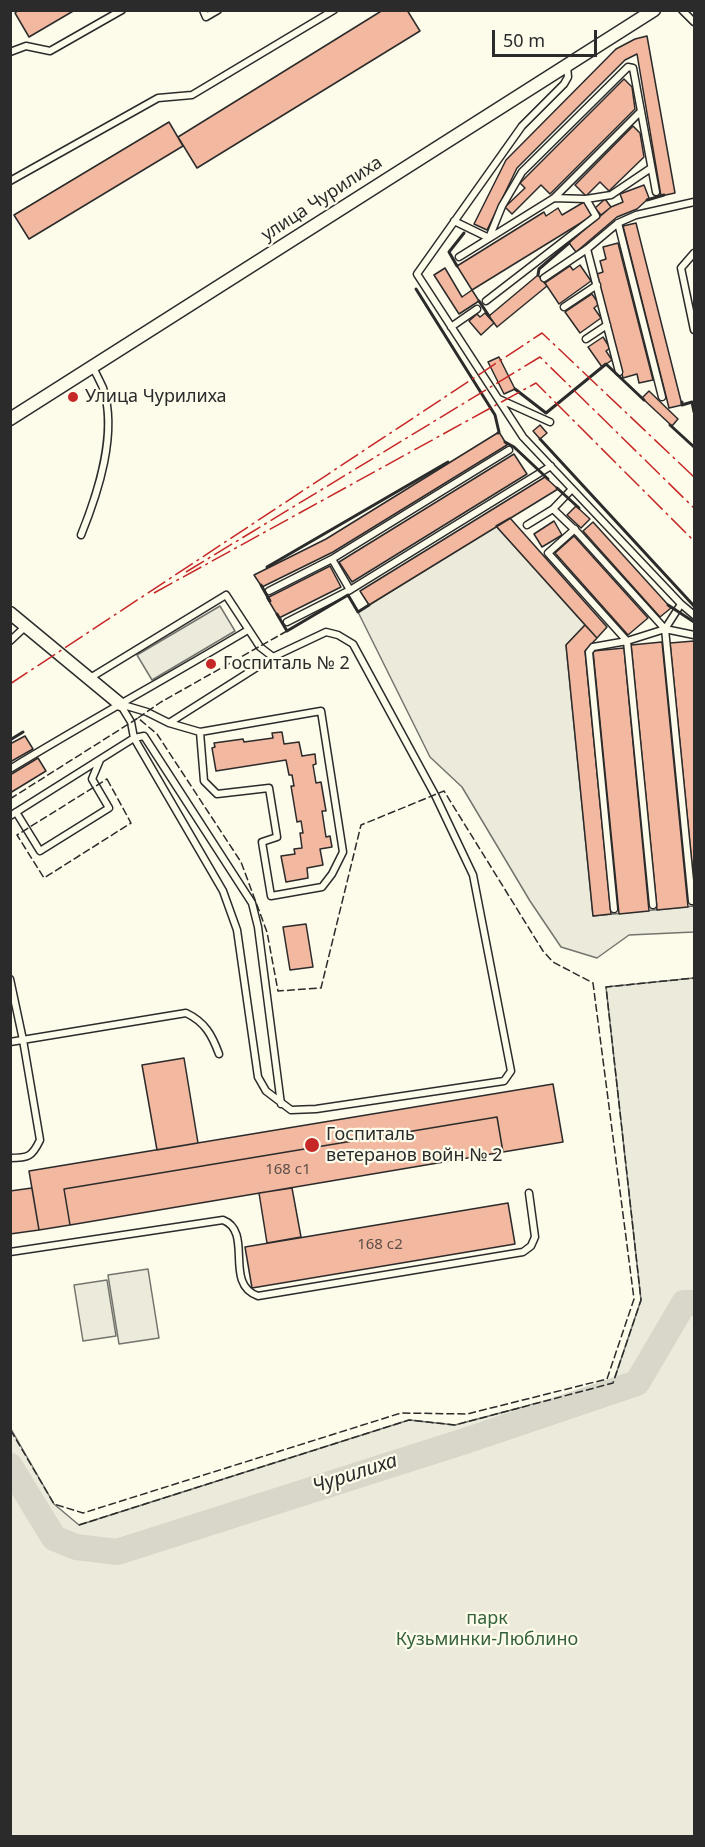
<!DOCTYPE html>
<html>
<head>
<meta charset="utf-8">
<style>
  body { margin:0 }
  #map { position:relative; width:705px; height:1847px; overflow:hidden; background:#fdfbea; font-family:"Noto Sans",sans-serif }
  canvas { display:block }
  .frame { position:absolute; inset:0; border:12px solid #2b2b2b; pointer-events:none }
  .scale { position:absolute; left:492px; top:30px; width:105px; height:27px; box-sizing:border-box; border:3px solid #2b2b2b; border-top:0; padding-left:8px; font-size:18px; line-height:21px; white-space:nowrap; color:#2b2b2b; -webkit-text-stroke:4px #fdfbea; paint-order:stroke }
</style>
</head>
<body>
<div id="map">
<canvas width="705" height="1847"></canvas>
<div class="frame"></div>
<div class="scale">50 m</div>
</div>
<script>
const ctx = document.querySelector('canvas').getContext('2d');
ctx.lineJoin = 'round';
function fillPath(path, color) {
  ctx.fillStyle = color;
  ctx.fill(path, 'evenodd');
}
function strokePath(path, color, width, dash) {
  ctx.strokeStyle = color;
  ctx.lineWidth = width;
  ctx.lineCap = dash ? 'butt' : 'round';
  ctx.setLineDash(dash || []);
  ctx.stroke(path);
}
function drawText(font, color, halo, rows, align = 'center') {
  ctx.font = font + ' "Noto Sans",sans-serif';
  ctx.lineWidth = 4.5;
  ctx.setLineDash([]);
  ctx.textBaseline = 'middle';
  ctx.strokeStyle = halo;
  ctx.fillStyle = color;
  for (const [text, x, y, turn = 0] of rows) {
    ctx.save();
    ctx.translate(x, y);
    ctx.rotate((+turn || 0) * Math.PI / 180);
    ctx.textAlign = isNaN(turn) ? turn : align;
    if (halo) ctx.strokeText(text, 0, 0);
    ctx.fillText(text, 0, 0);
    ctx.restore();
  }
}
const green = new Path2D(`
  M496,526l89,99 -19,20 27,271 101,-10v26l-65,3 -32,23 -36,-11 -31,-46 -68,-114 -32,-30 -72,-145z
  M220,606l15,25 -83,49 -15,-25z
  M694,978v858h-683v-407l43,75 25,21 330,-105 46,5 158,-42 28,-83 -35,-313z
  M148,1269l11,69 -40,6 -11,-69z
  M107,1280l9,56 -33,5 -9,-56z`);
fillPath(green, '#ecebdb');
strokePath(green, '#74746e', 1.5);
strokePath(new Path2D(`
  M10,1466l44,72 22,9 41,5 351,-112 169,-57 47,-80h10`), '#d8d7c9', 26);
const building = new Path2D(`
  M19,10h56l-46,27 -14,-24z
  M383,10h24l13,21 -223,137 -19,-31z
  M647,36l28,157 -14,3 -24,-142 -12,6 -108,108 -30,62 -13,-6 32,-64 110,-111 19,-10z
  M624,79l8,8 3,22 -85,85 -9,-9 -29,29 -7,-7 20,-19 -5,-5z
  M169,122l14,24 -154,93 -15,-24z
  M633,126l7,7 4,24 -35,34 -9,-9 -14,14 -11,-11z
  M644,185l5,13 -12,11 -20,8 -41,35 -7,-9 42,-36 12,-5 -3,-8z
  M605,199l6,8 -10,8 -6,-7z
  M584,202l8,14 -120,74 -15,-24 87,-54 2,4 12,-8 4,7z
  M636,223l46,182 -13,3 -46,-182z
  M618,243l35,137 -14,3 -2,-9 -14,4 -26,-104 6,-2 -3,-11 6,-2 -3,-12z
  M580,265l11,16 -32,23 -14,-21 25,-17 3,4z
  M445,268l17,29 10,-7 7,11 -20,13 -25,-39z
  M538,275l9,11 -50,41 -8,-11z
  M592,294l7,10 -5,4 7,10 -21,15 -15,-21z
  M485,313l9,10 -13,12 -12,-14 8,-7 3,3z
  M603,337l7,11 -4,3 6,9 -10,7 -14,-20z
  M499,357l16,32 -11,5 -16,-32z
  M649,391l29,28 -6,7 -30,-28z
  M540,425l7,8 -7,6 -7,-8z
  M499,432l8,13 -174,107 -71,35 -8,-12 72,-36z
  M514,454l13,20 -175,108 -13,-20z
  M545,477l13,12 -189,116 -9,-14z
  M576,506l14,13 -9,9 -14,-13z
  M510,518l97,109 -10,11 -101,-112z
  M554,521l8,14 -20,12 -8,-13z
  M593,522l78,86 -11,9 -77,-86z
  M574,536l74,82 -20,17 -73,-82z
  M330,566l11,21 -62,31 -12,-20z
  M585,625l12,13 -12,13 26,263 -18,2 -27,-271z
  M694,641v245l-24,-243z
  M662,642l26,265 -31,3 -26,-265z
  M624,648l25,263 -30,3 -26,-263z
  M282,732l2,12 15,-2 3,14 13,-2 1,10 -3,1 3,18 5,-1 5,29h-4l4,26 4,-1 2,11 -12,2 3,16 -16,3 1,10 -22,4 -5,-26 14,-2 -1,-5 8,-1 -2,-15h3l-2,-12 -4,1 -6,-36h3l-2,-11h-3l-3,-15 -70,11 -4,-23 3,-1 -1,-4 29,-4 1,3 29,-4 -1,-5z
  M25,736l8,13 -23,13v-18z
  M38,758l8,13 -36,22v-18z
  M306,924l7,43 -23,3 -7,-43z
  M184,1058l14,85 -41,7 -15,-85z
  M553,1084l10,58 -60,10 -6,-35 -433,72 6,36 -31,5 -10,-59z
  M497,1117l6,35 -433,73 -6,-36z
  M32,1188l7,42 -29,4v-43z
  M292,1188l9,49 -34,6 -8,-50z
  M508,1203l7,41 -263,44 -7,-41z`);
fillPath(building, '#f2b8a0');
strokePath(building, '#2b2b2b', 1.5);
const service = new Path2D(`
  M203,10l3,7 12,-7
  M682,10l12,12
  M10,52l16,-6 24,5 72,-41
  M567,66l1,11 -4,7 -42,42 -105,148 106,163 158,167 13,11
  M10,181l148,-83 34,-3 142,-85
  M554,198l32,1 25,-4 40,-27
  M454,221l35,17 13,-32 20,-34 106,-105 5,1 23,124
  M618,223l44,174
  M587,249l32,123
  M694,253l-13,15 13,62
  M459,257l95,-59 87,-87
  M544,278l43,-29 31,-26 18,-8 58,-13
  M486,301l110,-85 -10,-17
  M564,307l33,-22
  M451,327l26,-18
  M586,339l21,-14
  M499,399l51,23
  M553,509l25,24 87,96 27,272
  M527,525l26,-16 19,-20
  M575,529l-27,24 79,88 26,264
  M81,535c17,-42 37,-102 22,-147 -3,-7 -7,-14 -10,-21
  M332,559l18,31
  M269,591l63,-32 177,-109
  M287,622l63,-32 201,-124
  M665,629l29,6
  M326,632l12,3 15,9 82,151 38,80 38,196 -7,10 -188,28 -25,1 -25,-19 -8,-14 -21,-147 -14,-39 -89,-153 -3,-16 -11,-18 27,8 22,11 104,-66z
  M10,641l16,-15
  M90,678l136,-83 34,52 13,10
  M169,723l31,9 121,-21 22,141 -11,22 -10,13 -51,9 -9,-54 15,-5 -8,-49 -52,6 -13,-13 -4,-49
  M10,769c79,-48 159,-92 238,-139
  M16,812l24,39 69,-43 -17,-29 8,-19
  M10,816l124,-78 10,-2 108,167 6,24 23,177
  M614,909l-25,-257 4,-5 34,-6 38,-12 16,-25
  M10,979l13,61 17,100c-8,17 -12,18 -30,18
  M10,1042l176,-29c19,9 26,22 33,41
  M10,1252l213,-32c31,12 0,64 35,76l265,-44 8,-6 4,-9 -6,-44`);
const minor = new Path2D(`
  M10,419l644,-409
  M10,613l110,91`);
strokePath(service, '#2b2b2b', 9);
strokePath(minor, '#2b2b2b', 15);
strokePath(service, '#fdfbea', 6);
strokePath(minor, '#fdfbea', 12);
strokePath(new Path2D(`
  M138,718l23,-16 126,-71
  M107,779l24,44 -87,55 -27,-43z
  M10,799l128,-81 19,16 84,128 26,70 11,59 43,-3 40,-163 83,-34 99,160 10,11 40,21 41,316 -27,80 -140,35 -66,-1 -318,100 -29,-9 -44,-75
  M79,1525l330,-105 46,5 158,-42 28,-83 -35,-313 88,-9`), '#2b2b2b', 1.5, [8, 3]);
strokePath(new Path2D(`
  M647,200l17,-5
  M457,266l-8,-14 15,-19
  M538,275l1,-6 30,-26
  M416,289l79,126 4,17 -1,1
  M479,301l10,15
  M515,389l31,24 60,-49 38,36
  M682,402v3l10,-3 2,10
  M670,425l24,22
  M540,439l154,167
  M505,442l9,5 34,32
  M557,488l22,20
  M267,567l181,-105
  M261,585l9,16
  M668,605l26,17
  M277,614l10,17 61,-36 10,17 11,-7
  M10,740l13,-8`), '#2b2b2b', 3);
strokePath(new Path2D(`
  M186,572l354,-215 154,151
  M154,593l382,-210 158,158
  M10,684l532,-351 152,144`), '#c62828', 1.5, [21, 4.5, 3, 4.5]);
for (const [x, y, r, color] of [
  [73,397,6,"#c62828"],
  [211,664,6,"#c62828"],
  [312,1145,8,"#c62828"]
]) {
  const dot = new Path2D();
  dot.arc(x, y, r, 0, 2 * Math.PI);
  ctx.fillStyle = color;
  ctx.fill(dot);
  strokePath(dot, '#fdfbea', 2);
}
drawText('15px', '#5d4e48', null, [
  ["168 с1",288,1170],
  ["168 с2",380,1245]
]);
drawText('18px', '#2b2b2b', '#fdfbea', [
  ["улица Чурилиха",322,199,-33]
]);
drawText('18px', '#2b2b2b', '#fdfbea', [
  ["Улица Чурилиха",85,397],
  ["Госпиталь № 2",223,664],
  ["Госпиталь",326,1135],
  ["ветеранов войн № 2",326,1156]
], 'left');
drawText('18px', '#34623c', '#fdfbea', [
  ["парк",487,1619],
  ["Кузьминки-Люблино",487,1640]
]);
drawText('italic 20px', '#2b2b2b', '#fdfbea', [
  ["Чурилиха",355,1474,-18]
]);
</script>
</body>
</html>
